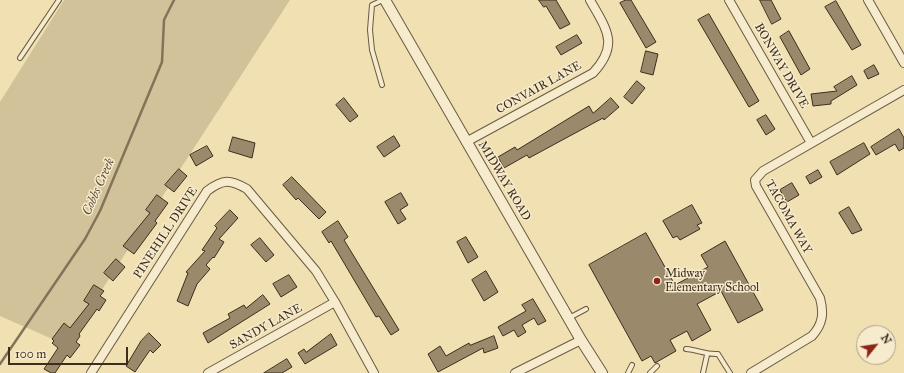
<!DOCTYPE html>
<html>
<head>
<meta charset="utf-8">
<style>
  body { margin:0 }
  #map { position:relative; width:904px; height:373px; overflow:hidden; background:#f1e0b2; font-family:"IM FELL Great Primer",serif }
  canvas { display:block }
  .north { position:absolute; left:856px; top:325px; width:40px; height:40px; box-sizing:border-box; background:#f6ebcd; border:1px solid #ac9f87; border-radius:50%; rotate:60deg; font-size:11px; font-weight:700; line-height:16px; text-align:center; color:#3c2d1e }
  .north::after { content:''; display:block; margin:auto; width:14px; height:18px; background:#8f2418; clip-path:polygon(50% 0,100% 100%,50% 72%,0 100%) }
  .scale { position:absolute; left:8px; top:347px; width:120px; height:18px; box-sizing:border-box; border:2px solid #3c2d1e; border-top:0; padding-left:5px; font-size:12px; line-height:14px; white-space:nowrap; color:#3c2d1e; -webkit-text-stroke:3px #f6ebcd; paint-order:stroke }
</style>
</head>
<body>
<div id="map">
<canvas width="904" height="373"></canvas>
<div class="north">N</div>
<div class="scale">100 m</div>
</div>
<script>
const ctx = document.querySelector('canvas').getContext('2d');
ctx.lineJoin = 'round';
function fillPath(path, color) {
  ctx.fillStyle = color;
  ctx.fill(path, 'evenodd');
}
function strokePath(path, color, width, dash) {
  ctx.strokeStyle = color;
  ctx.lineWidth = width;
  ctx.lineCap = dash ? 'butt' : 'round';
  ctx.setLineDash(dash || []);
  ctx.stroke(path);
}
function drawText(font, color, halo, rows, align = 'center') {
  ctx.font = font + ' "IM FELL Great Primer",serif';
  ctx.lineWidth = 3;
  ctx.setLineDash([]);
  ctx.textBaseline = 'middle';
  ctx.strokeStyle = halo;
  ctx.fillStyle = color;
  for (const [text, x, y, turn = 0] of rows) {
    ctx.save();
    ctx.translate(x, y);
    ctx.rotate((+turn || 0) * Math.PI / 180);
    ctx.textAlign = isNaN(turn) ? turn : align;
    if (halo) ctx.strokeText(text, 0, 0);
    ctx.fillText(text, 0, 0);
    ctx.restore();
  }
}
fillPath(new Path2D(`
  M64,0h226l-224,345 -66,-29v-214z`), '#d2c299');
strokePath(new Path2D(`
  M0,364l85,-125 15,-28 62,-149 2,-42 10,-20`), '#837459', 2.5);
const building = new Path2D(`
  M539,0h17l14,24 -10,5 -14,-23 -2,1z
  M626,0h5l25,42 -10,6 -26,-45z
  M760,0h11l10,19 -9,5z
  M836,1l25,44 -9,5 -27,-43z
  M709,14l50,87 -10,6 -51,-87z
  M789,31l21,38 -9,6 -21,-38z
  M577,35l5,8 -21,12 -5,-8z
  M646,51l12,3 -5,21 -12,-3z
  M874,65l5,9 -11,5 -4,-8z
  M852,76l5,9 -26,16v3l-18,2 -2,-12 26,-3 -3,-4z
  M637,81l8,7 -13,16 -8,-7z
  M344,98l14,18 -8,6 -14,-17z
  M611,98l8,9 -15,13 -1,-2 -74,40 -2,-3 -23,13 -6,-11 17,-10 2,3 72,-44 4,7z
  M766,115l9,14 -9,6 -9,-15z
  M899,129l5,9v10l-5,3 -4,-7 -19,11 -5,-8z
  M394,136l6,10 -16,11 -7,-10z
  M233,137l22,6 -3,15 -23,-7z
  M864,143l6,11 -33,21 -7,-13z
  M207,146l6,10 -17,10 -6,-11z
  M179,169l8,7 -13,16 -9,-7z
  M818,170l4,7 -12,7 -4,-7z
  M292,177l34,35 -7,7 -21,-21 -2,2 -13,-15z
  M792,183l7,12 -12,7 -7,-12z
  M401,193l7,12 -8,5 6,9 -8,5 -13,-22z
  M157,195l11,8 -13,18 2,2 -23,31 -11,-8 27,-33 -4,-3z
  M692,205l10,18 -5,2 3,4 -20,11 -3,-4 -4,2 -10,-17z
  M849,207l13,23 -10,4 -13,-21z
  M230,210l8,8 -19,21 5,3 -10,16 -1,-1 -7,8 4,4 -13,15 -9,22 -11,-5 11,-28 -2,-1 19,-21 -3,-1 15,-22 -2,-2z
  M338,221l10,16 -4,3 55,90 -8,5 -12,-19 -3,1 -45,-76 -2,2 -7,-11z
  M646,233l29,52 33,-18 -7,-12 24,-14 38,69 -25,13 -17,-32 -24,13 14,26 -19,11 -5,-10 -17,9 6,11 -21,12 -4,-7 -9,5 -53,-96z
  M466,237l12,20 -10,6 -11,-21z
  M260,238l14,17 -8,7 -15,-17z
  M116,259l9,8 -12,14 -9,-8z
  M486,271l12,21 -14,9 -12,-21z
  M289,275l8,12 -16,10 -8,-13z
  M94,285l10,6 -4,5 6,4 -7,11 -2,-2 -18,25 1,2 -4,6 4,3 -10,13 -3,-3 -12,18h-4l-7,-4 14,-21 -6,-5 2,-2 -2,-2 12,-16 6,5 19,-24 -5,-3z
  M263,295l7,9 -62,39 -5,-10 27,-15 -2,-4 16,-9 2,3z
  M533,299l13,22 -8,4 -4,-7 -12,7 4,7 -8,5 -4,-7 -11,6 -5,-9 28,-16 -4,-6z
  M149,333l12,12 -8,8 -3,-3 -15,22 -9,-6 15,-25z
  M331,334l6,11 -32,19 -7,-11 6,-4 2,3z
  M494,336l4,12 -14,5 -1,-5 -45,24 -10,-18 12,-8 6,10 23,-13 1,2z
  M287,359l5,8 -10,6h-18z`);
fillPath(building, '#9a8a6b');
strokePath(building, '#3c2d1e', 1);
const service = new Path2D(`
  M20,58l39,-58
  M382,85l-10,-35 -2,-20 2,-25 11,-5
  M569,318l17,-9
  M686,349c13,1 19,6 32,5l12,19
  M628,373l4,-8
  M650,373l7,-7
  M703,373l4,-18`);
const minor = new Path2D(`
  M729,0l82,143
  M868,0l36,63
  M466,142l127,-69c27,-29 13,-44 -3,-73
  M91,373l116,-182c16,-12 23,-12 40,-2l69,82 19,31 39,71
  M208,373l127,-71
  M515,373l66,-33
  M751,373l61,-37c11,-12 12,-23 8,-38l-64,-112 -1,-6 8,-9 141,-81`);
const tertiary = new Path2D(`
  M385,0l196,340 21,33`);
strokePath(service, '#695a43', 6);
strokePath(minor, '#695a43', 10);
strokePath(tertiary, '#695a43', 12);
strokePath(service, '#f6ebcd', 4);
strokePath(minor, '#f6ebcd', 8);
strokePath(tertiary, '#f6ebcd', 10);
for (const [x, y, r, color] of [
  [657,281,4,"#8f2418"]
]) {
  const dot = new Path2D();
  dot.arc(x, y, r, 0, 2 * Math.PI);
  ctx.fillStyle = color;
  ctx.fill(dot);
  strokePath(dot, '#f6ebcd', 1.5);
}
drawText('12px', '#3c2d1e', '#f6ebcd', [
  ["BONWAY DRIVE",781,66,60],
  ["CONVAIR LANE",539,88,-29],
  ["MIDWAY ROAD",504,181,59],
  ["TACOMA WAY",788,217,61],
  ["PINEHILL DRIVE",166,233,-57],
  ["SANDY LANE",266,327,-29]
]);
drawText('12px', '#3c2d1e', '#f6ebcd', [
  ["Midway",665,274],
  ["Elementary School",665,288]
], 'left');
drawText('italic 13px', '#60503b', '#f6ebcd', [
  ["Cobbs Creek",99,187,-66]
]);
</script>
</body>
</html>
